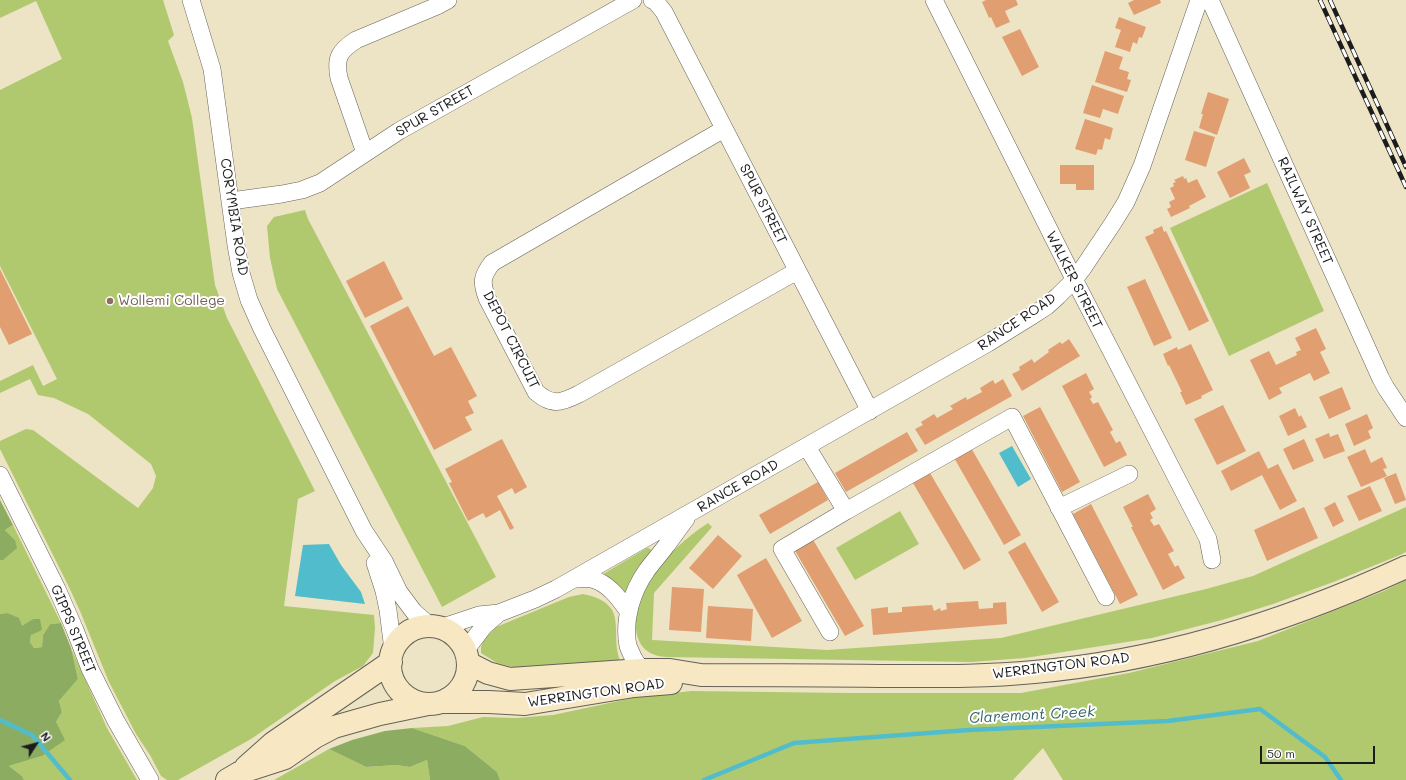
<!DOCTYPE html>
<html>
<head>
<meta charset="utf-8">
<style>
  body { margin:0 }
  #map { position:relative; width:1406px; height:780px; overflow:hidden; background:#ede3c5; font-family:Mali,sans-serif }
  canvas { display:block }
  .north { position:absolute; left:16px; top:724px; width:40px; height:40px; -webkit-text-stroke:3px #fff; paint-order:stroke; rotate:54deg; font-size:11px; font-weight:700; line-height:16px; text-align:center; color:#1c1c1c }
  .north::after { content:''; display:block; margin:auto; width:14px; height:18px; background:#1c1c1c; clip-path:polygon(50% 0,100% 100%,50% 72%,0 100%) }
  .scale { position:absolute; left:1260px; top:746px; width:115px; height:18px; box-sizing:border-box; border:2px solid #1c1c1c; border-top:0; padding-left:5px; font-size:12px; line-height:14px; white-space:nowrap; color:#1c1c1c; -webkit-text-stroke:3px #fff; paint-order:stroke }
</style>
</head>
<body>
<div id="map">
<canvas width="1406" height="780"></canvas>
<div class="north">N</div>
<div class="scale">50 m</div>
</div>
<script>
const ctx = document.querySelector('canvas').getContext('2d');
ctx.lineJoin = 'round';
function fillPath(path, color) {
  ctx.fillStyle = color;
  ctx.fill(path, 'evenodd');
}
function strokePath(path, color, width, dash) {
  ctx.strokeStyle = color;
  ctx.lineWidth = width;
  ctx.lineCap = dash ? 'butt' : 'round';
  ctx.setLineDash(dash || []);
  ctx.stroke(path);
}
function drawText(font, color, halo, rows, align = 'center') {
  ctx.font = font + ' Mali,sans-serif';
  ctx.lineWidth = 4;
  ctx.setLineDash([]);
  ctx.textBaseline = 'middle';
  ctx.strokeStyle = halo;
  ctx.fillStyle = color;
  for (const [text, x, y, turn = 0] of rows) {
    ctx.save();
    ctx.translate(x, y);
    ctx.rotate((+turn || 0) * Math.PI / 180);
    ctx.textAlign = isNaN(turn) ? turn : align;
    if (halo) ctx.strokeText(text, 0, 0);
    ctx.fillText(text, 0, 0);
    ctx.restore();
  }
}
fillPath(new Path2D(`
  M0,0h163l11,35 -6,6 15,41 9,36 23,167 12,33 88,173 -17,8 -14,107 90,9 1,13 -2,25 -10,13 -28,15 -84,58 -73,41h-11l-6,-4 -11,-21 -14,-21 -27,-52 -29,-71 -12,-26 -68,-136v-8l26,-12 7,1 105,78 15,-20 3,-12 -5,-12 -63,-50 -34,-16 -16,-3 -8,-16 -30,14v-12l33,-16 10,21 14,-7 -57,-113v-176l62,-31 -26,-58 -36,17z
  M1267,183l57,128 -95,45 -59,-128z
  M305,210l3,9 188,358 -54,30 -165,-318 -7,-31 -3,-32 7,-9z
  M1406,507v45l-6,3 -64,26 -63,23 -51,16 -70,18 -127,20 -54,4 -305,-5c-13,-1 -24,-6 -28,-19 -13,-45 36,-93 70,-115l4,4 -58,66 -2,47 175,10 174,-12 205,-49 47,-13z
  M900,511l19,33 -64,36 -19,-32z
  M13,525l48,98 -11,1 -7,11 -1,12 -8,1 -4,-6 3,-23 -11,8 -15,-14 -7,1v-54l3,-1 12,-19 -10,-10z
  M647,548h2l3,3 -27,44 -27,-18z
  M1406,580v200h-343l-20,-32 -30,32h-513l-3,-8 -32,-26 -53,-18 36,-2 35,-9 33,1 37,-3 80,-17 58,-7 157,2h173l108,-20 129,-32 126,-50z
  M583,594c49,10 25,38 38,69l-101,6 -23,-6 -16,-10v-6l2,-6 13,-14 73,-30z
  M71,648l36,80 30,52h-113l-2,-4 -13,-10 33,-10 14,-34 6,-10 -3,-11 19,-22z
  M329,749l37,18 30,-2 14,2 17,-7 3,20h-156z`), '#b1c96e');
fillPath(new Path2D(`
  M0,500l13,25 -8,5 10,10 2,8 -14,12h-3z
  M7,613l12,5 3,8 11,-7h7l2,11 -11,5 -1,7 4,6 8,-1 1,-12 7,-11 11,-1 10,25 7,31 -19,22 3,11 -6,10 9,18 -23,16 -33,10 13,10 2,4h-24v-166z
  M412,728l53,18 32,26 3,8h-70l-3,-20 -17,7 -14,-2 -30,2 -37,-18 23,-9 33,-9z`), '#8cad61');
fillPath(new Path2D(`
  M1012,446l19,33 -13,8 -19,-34z
  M329,544l12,21 20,27 4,12 -70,-8 8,-51z`), '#51bdcc');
strokePath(new Path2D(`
  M0,720l32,15 38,45
  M704,780l90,-37 175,-13 199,-9 92,-12 65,48 16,23`), '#51bdcc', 4.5);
fillPath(new Path2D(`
  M986,0h30l2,5 -13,6 5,11 -14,6 -5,-11 -2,1 -7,-16z
  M1134,0h26l1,3 -27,12 -6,-12z
  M1119,17l27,10 -4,11 -3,-1 -2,7 -4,-2 -3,10 -15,-5 6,-17 -6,-2z
  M1020,29l19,38 -17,9 -20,-39z
  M1105,51l18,6 -4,12 10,3 -2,7 4,1 -4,12 -32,-10z
  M1092,85l32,11 -6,18 -15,-5 -3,9 -17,-5z
  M1208,92l21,7 -12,36 -18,-7 4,-14h-2z
  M1085,119l28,9 -3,12 -5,-2 -3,12 -4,-1 -2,6 -21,-6z
  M1194,131l21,6 -9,30 -21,-7z
  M1244,158l7,14 -7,3 6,13 -20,10 -13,-26z
  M1060,165h34v25h-18v-6h-16z
  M1183,176l1,3 2,-1 2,5 9,-4 9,18 -17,9 1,2 -19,9 -4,-8 4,-2 -2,-5 6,-3 -5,-11 4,-2 -1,-3 3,-1 -2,-2z
  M1162,226l2,6 2,-1 43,90 -20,10 -44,-94 9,-4 -1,-3z
  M384,261l19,38 -38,19 -19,-37z
  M0,269l32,65 -23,11 -9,-18z
  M1145,279l27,59 -18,8 -27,-59z
  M408,306l26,50 17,-9 26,49 -9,5 6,12 -9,4 7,13 -38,20 -64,-124z
  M1316,328l10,21 -6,3 10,21 -16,8 -4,-8 -31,15 3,5 -13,7 -19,-40 19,-9 7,14 21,-10 -1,-3 5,-2 -6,-12z
  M1069,339l11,17 -58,35 -10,-17 8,-4 -1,-3 13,-8 2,4 15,-11 -1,-2 12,-8 2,2z
  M1191,344l22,46 -12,6 1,2 -16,7 -6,-13h2l-13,-27 -1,1 -5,-12 14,-7 1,3z
  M1086,373l8,16 -5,3 3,5 -2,2 3,5 5,-2 15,28 -3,2 6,11 4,-2 7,14 -23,12 -42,-81z
  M1003,379l9,17 -87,49 -10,-16 8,-4 -2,-3 13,-8 3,4 16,-9 -3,-3 16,-9 1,3 15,-8 -2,-4 13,-8 2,4z
  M1342,387l9,22 -22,10 -10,-22z
  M1223,405l23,46 -29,14 -23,-46z
  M1040,407l40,75 -18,10 -39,-76z
  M1295,408l4,9 2,-2 6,12 -19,9 -9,-20z
  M1367,414l6,14 -5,3 3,7 -17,8 -9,-22z
  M907,432l11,19 -72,41 -11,-19z
  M1329,433l1,4 8,-3 7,17 -21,8 -9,-20z
  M502,439l25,48 -12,7 -3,-6 -15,8 17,32 -4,2 -10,-20 -14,8 -3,-5 -15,8 -19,-38 3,-1 -7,-13z
  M1304,439l10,22 -21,9 -10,-21z
  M970,446l51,89 -17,10 -51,-89z
  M1365,449l6,14 11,-6 5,11 -4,1 4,7 -26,11 -14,-30z
  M1259,451l9,18 10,-5 19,37 -17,9 -18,-35 -31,16 -10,-20z
  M930,473l51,87 -17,10 -51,-87z
  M1396,473l10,27 -11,4 -11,-26z
  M818,482l10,18 -58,34 -11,-19z
  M1370,486l12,25 -23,10 -12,-25z
  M1148,494l8,15 -6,4 3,5 -3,2 4,6 5,-2 15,27 -6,3 7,13 3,-2 7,13 -22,12 -32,-63h2l-10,-20z
  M1335,502l9,19 -11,6 -9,-19z
  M1091,504l47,91 -18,9 -47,-90z
  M1304,507l14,31 -51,23 -13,-31z
  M718,535l24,21 -29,33 -24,-21z
  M812,538l52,88 -19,10 -51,-87z
  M1025,542l34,60 -17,10 -34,-60z
  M766,558l36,63 -30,17 -35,-63z
  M672,587l32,2 -3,43 -32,-2z
  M978,601l1,8 14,-1v-5l13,-1 1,22 -134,11 -2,-26 17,-2v6l14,-1v-5l30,-2 2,6 6,-3 1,3 6,-2 -1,-6z
  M708,606l45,3 -2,32 -45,-3z`), '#e19e71');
const minor = new Path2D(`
  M191,0l21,69 24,176 5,28 8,27 13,29 102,202 20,30 15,31 15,20 16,14
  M652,0l4,2 8,10 206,399
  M934,0l140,279 134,260 4,21
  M1210,0l171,379 5,9 20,30
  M724,129l-232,134c-10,13 -11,19 -5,35l49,94c16,14 25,11 43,2l218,-123
  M365,153l-26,-75c-4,-20 0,-27 17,-38l81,-34 11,-6
  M231,201l51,-7 20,-4 18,-7 79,-52 234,-131
  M807,447l39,64 166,-94 94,180
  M0,475l57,114 18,41 15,39 26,52 34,59
  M1059,508l70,-34
  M375,563l9,28 4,19 5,40
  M575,579c5,0 12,-1 17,0 16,4 27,19 36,32
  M440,628l39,-13 20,-2 36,-14 21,-10 432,-246 42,-26 17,-11 11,-10 15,-15 10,-13 30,-45 13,-21 16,-36 57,-166
  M830,632l-48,-83 64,-38
  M465,651l19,-25 15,-13
  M641,670c-5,-7 -10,-16 -13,-24 -5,-26 4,-55 19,-76 6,-8 13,-16 19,-24 7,-9 13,-18 20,-27`);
const secondary = new Path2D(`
  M390 665a39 39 0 1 1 78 0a39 39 0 1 1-78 0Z
  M468,663l20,10 22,6 131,-9h29l31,5c59,0 118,0 178,1 52,0 104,1 155,-4 130,-11 254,-51 372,-105
  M443,702h46l36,2 109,-18 37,-3
  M246,767l27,-24 118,-81
  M227,780l12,-7 46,-15 30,-21 19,-10 46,-13 48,-10`);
strokePath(minor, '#656257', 18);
strokePath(secondary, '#656257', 24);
strokePath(minor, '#fff', 17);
strokePath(secondary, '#f7e8c3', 22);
const rail = new Path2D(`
  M1320,0l86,187
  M1330,0l76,167`);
strokePath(rail, '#1c1c1c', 4.5);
strokePath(rail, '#fff', 3, [9]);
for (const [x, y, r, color] of [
  [110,301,4,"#8d6e63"]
]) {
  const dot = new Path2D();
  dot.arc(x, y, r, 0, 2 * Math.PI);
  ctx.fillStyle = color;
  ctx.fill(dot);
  strokePath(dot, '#fff', 1.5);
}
drawText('14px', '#1c1c1c', '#fff', [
  ["SPUR STREET",435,111,-30],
  ["SPUR STREET",763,204,63],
  ["RAILWAY STREET",1305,211,66],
  ["CORYMBIA ROAD",234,217,81],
  ["WALKER STREET",1074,280,63],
  ["RANCE ROAD",1017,322,-34],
  ["DEPOT CIRCUIT",511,340,63],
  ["RANCE ROAD",738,486,-30],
  ["GIPPS STREET",73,629,67],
  ["WERRINGTON ROAD",1061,666,-7],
  ["WERRINGTON ROAD",596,693,-8]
]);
drawText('14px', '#785e54', '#fff', [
  ["Wollemi College",118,301]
], 'left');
drawText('italic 15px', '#34646b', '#fff', [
  ["Claremont Creek",1032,715,-3]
]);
</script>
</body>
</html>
